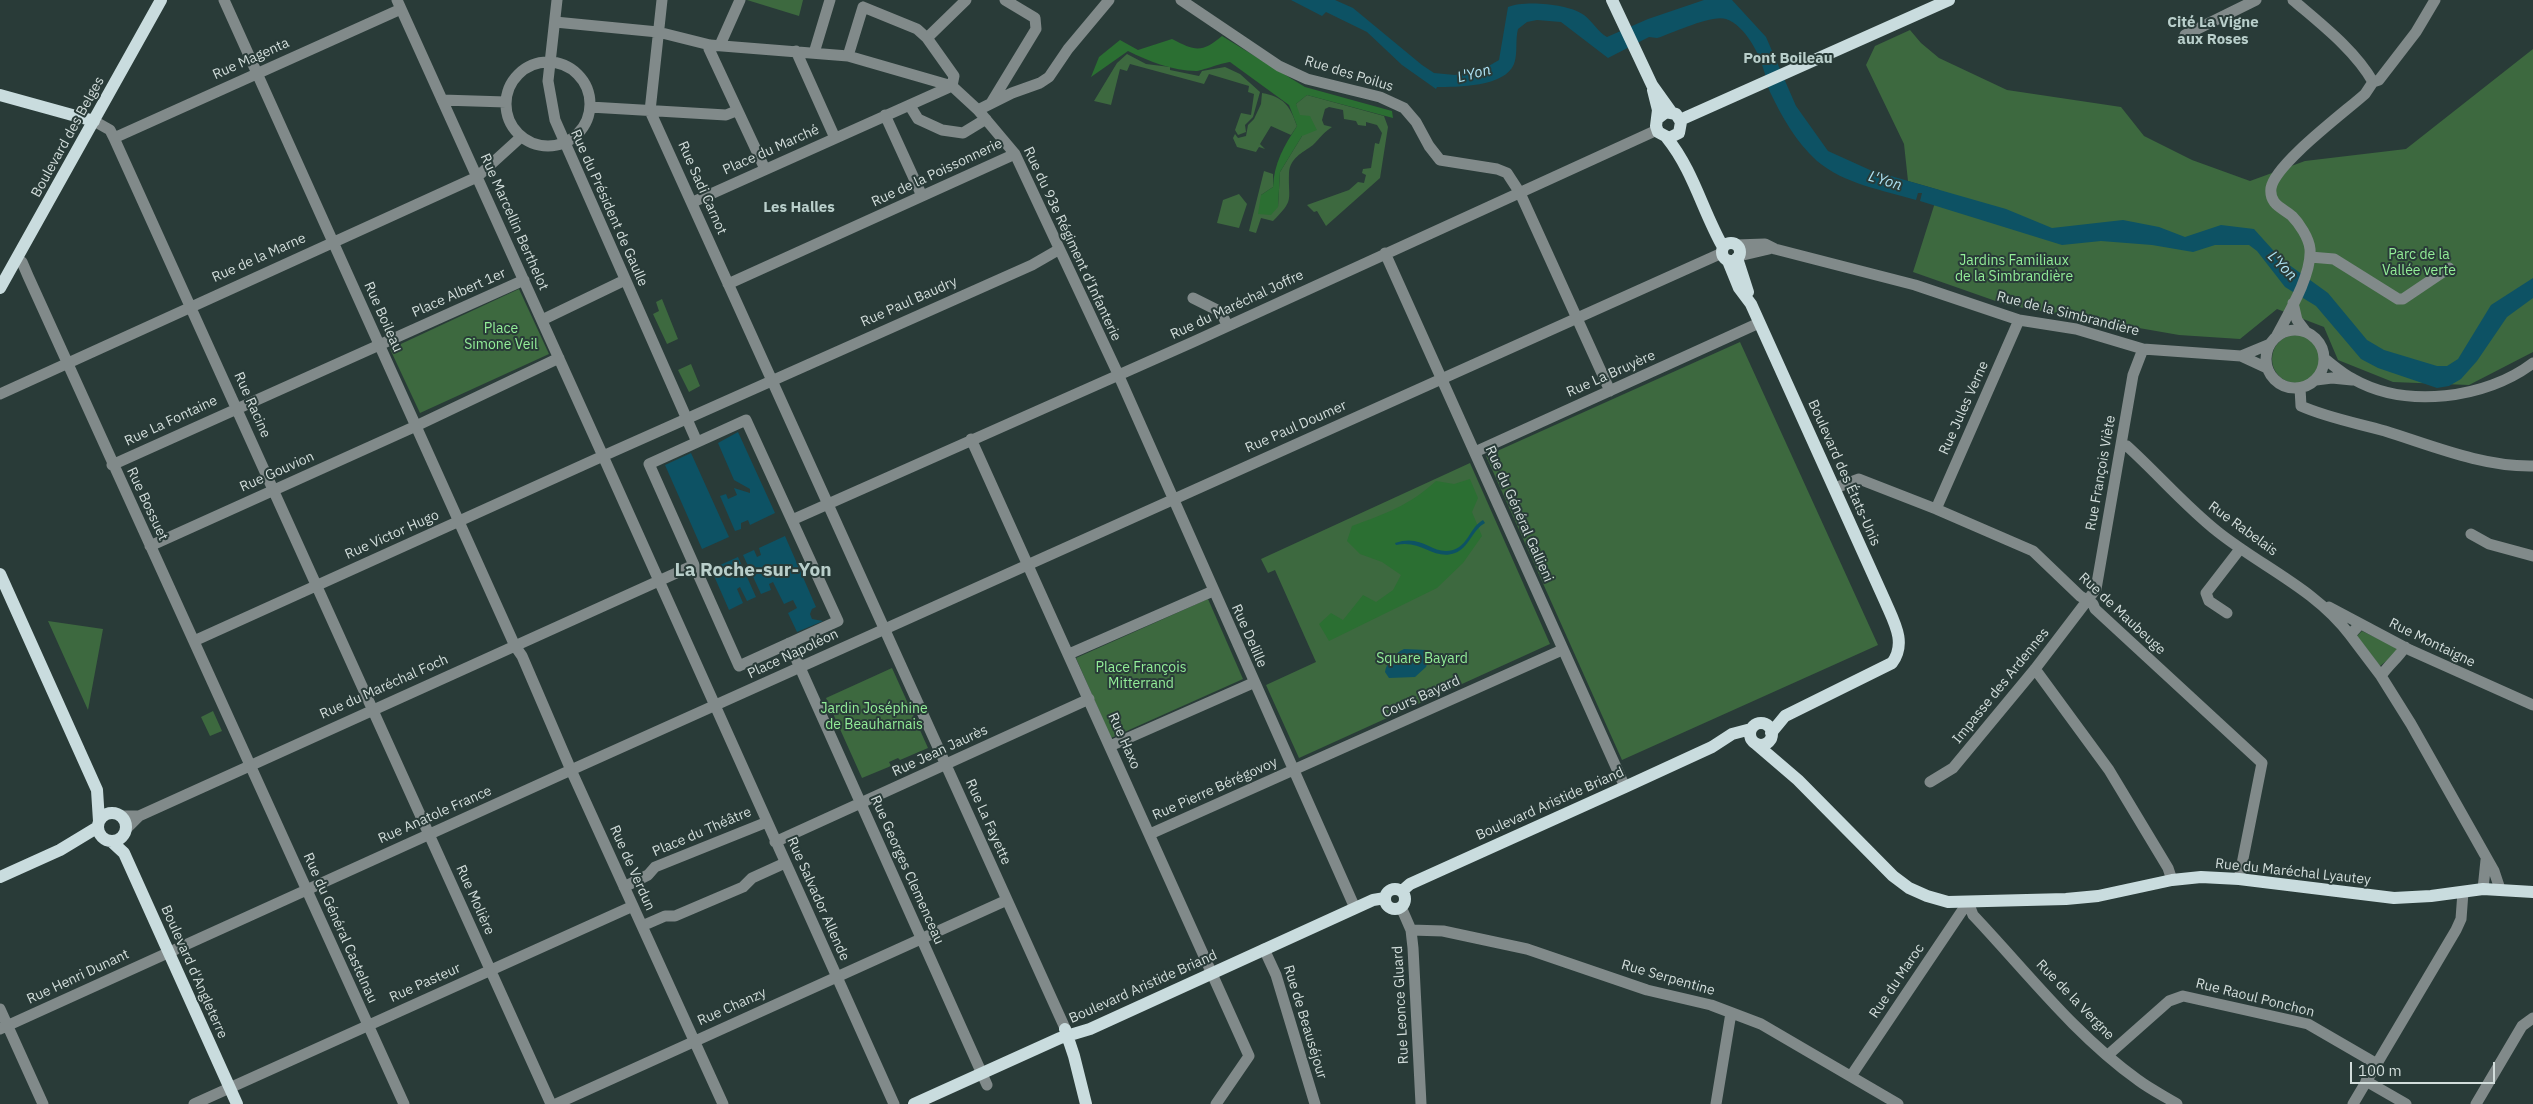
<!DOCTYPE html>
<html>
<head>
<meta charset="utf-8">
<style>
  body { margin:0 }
  #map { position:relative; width:2533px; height:1104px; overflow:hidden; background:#293b38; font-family:"IBM Plex Sans",sans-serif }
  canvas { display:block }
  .scale { position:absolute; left:2350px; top:1062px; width:145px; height:22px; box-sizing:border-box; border:2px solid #d2dddb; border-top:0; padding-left:6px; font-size:15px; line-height:18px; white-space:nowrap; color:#d2dddb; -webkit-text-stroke:4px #293b38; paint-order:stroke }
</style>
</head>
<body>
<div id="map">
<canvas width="2533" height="1104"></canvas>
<div class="scale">100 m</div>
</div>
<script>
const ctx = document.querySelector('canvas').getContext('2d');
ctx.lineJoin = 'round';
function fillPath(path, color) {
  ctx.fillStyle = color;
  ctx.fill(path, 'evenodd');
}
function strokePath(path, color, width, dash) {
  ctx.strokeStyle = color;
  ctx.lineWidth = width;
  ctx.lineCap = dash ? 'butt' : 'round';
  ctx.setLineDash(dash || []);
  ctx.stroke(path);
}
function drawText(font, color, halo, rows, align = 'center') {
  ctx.font = font + ' "IBM Plex Sans",sans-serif';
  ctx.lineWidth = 4;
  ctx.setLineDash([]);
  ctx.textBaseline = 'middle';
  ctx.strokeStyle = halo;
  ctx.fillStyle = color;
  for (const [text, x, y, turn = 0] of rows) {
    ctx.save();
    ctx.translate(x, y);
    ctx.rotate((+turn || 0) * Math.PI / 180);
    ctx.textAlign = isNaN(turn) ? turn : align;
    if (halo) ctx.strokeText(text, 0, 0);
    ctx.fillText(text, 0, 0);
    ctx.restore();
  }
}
fillPath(new Path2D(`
  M747,0h56l-4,16z
  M1910,30l11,13 18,15 68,32 114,17 23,29 48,24 58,21 55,-20 101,-12 127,-100v303l-64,33 -76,-3 -55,-22 -14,-33 -47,-18 -37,30 -61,-4 -172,-30 -94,-33 26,-82 -31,-9 -4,-37 -38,-79 9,-19z
  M1127,54l19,10 24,3v3l29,6 3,-5 23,-4 15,7 20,18 -7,25 -8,8 1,7 -8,3 -3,-5 6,-17 10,2 3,-21 -6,-2 1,-6 -40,-12 -5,10 -74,-20 -3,7 -7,-2 -9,36 -17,-4 23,-38z
  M1262,93c22,4 28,13 35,33l-6,9 -20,-9 -11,18 5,5 -6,-2 -3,5 -19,-5 -4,-9 2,-4 3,4 8,-2 2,-11 6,-6 7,-15z
  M1307,95l77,21 4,11 -8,51 -54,48 -9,-15 -3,1 -7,-7 42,-15 9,-8 6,1 2,-8 -4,-2 1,-4 8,-1 4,-25 4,1 3,-11 -5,-8 -11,-3v4l-8,-1 -2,-4 -12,-2 -1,-9 -14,-3 -4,2 -3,11 2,5 8,2c-8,5 -12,11 -19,18 -11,8 -23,13 -24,28 -1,28 6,26 -16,48l-12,-3 -5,15 -7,-2 15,-60 9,3v13l-12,8 17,12 2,-35 22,-36 -6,-32z
  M1239,194l8,10 -8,24 -22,-5 6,-23z
  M519,289l30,65 -129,59 -30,-64z
  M662,299l16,40 -11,5 -14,-30 6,-3 -3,-9z
  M2272 359a24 24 0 1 1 48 0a24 24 0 1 1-48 0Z
  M1740,342l138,303 -256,115 -136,-304z
  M691,364l9,22 -11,6 -11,-22z
  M1470,463l80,181 -251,114 -33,-73 50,-23 -41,-92 -7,3 -7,-14z
  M1208,599l35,80 -132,59 -35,-80z
  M48,621l55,8 -15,81z
  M2362,631l31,15 4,3 -1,4 -16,13 -23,-30z
  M892,668l36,80 -28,12 -2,-2 -9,4 2,4 -29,12 -36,-80z
  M213,711l9,20 -12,5 -9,-19z`), '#3d693f');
fillPath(new Path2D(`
  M1222,36l83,51 87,24 1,7 -86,-23 -11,9 4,11 10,1 7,14 -15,6 -22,36 -2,35 -7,8 -13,-1 3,-19 12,-8c1,-24 11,-41 24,-61l-8,-21 -59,-43c-9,1 -29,9 -34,9 -23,0 -48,-10 -68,-20l-37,26 8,-20 21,-17 18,10 34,-11c23,12 30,14 50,-3z
  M1470,479l8,19 -6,14 10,24 -19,27 -26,25 -108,53 -10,-17 12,-11 12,7 20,-25 13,7 17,-12 8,-15 -19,-13 -22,-8 -13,-13 5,-15c33,-12 58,-21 84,-45l18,3z`), '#2b6f32');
fillPath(new Path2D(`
  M1291,0h44l18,8 69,57 12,8 21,2 32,-8 12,-7 9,-53c17,-7 61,-3 76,8 9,7 14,17 23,22l41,-18 56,-19h28l34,37 30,69 32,45 42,19 136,39 46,19 71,-8 36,7 26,10 36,-12 33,4 27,30 47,34 39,47 17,10 53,16h10l11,-7 33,-54 42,-27v20l-26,19 -30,44 -16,18 -12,7 -12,2 -59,-20 -17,-9 -45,-53 -31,-19 -28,-36 -8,-6h-34l-22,7 -41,-7 -51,-4 -39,4 -142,-44 2,-8h-4l-2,7c-33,-10 -72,-16 -99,-39 -21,-19 -35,-44 -47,-69 -3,-6 -3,-12 -5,-18 -5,-19 -19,-48 -39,-55 -14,-5 -53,14 -69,19l-8,-1 -41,21 -47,-36 -24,-2 -10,2 -9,7c-3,11 0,25 -4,35 -9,23 -57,23 -77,23l-1,2 -34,-24 -35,-33 -41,-20 -4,4z
  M738,432l37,81 -25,12 -2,-5 -7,3v6l-6,2 -15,-35 6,-2 2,5 9,-4 -3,-7 16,5v-4l-16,-9 -16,-37z
  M691,453l38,84 -27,12 -37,-84z
  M1483,520l2,3c-13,7 -16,25 -30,30 -21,8 -33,-14 -59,-8l-1,-2c28,-10 37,13 58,7 15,-4 17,-23 30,-30z
  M785,536l31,71 -4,2 -2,5 2,5 11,2 -26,11 -9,-19 9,-5 -4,-8 -9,4 -11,-22 -4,2 2,6 -10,4 -18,-39 11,-5 3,7 4,-2 -2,-7z
  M738,557l18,40 -9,4 -7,-14 -3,2 6,14 -14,7 -18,-41z
  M1404,649l22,1 4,5 -4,12 -11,10 -26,1 -4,-6c1,-9 10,-19 19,-23z`), '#0d5264');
strokePath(new Path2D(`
  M224,0l291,646 7,10 49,114 152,334
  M557,0l-9,81 7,39 142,322
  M662,0l-12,111 415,917
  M1181,0l98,66 28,13 73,18 24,11 12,14 13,24 11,14 57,9 10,4 13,20 90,198
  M2293,0c28,24 62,50 80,82
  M863,7l54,22 10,9 27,38 -2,10
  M555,22l103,10 52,13 138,11 15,-49
  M2185,35l71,-35
  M927,38l39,-38
  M710,45l-1,4 56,120
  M720,45l20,-45
  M796,51l39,87
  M814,53l16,-53
  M848,56l104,30 26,24 37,44 103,220 237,534
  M506 104a42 42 0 1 1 84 0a42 42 0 1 1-84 0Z
  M442,100l64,2
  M991,103l45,-74 -1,-11 -30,-18
  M910,106l8,13 24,11 21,3 23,-14
  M590,107l136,8 10,-4
  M978,110l34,-17 28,-10 9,-6 19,-28 41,-49
  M885,115l37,81
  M94,121l16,9 4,8 437,966
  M114,138l287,-129
  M693,202l259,-116
  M1736,245l29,-1 10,5 140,36 104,35 57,9 67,20 98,7 26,12
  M1385,253l240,534
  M1739,256l30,-7
  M2310,257l24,2 64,40h5l46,-31
  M17,258l5,4 6,14 376,828
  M728,284l287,-130
  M1193,298l28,14 6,13
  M2293,303l4,17 9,12
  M542,320l83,-40
  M2266 359a29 29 0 1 1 58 0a29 29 0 1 1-58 0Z
  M2276,337c12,-23 36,-62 34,-88 -1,-11 -11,-26 -18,-33 -9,-8 -23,-11 -21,-28 4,-24 74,-76 94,-94l8,-12 6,-2 37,-48 19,-32
  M2241,356l29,-12
  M2325,359c9,7 18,15 28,20 53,30 133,20 180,-16
  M2316,380l16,-2 20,2
  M2300,388l1,18c27,12 56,17 84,25 48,15 98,36 148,35
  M0,394l477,-217 44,-40
  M746,420l92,201 -99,45 -90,-202z
  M971,439l278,617 -33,48
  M2122,445l5,1c31,28 58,60 91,86 44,35 97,57 132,103
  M1475,452l284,-129
  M112,465l412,-185
  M1835,488l24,-9 77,30 97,42 47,45 13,8 2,5 167,154 -23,116
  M1936,509l83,-189
  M792,520l401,-178 464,-212
  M2471,534l18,10 44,12
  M150,546l266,-120 143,-68
  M2329,607l81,43 123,55
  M2227,613l-18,-12 -3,-8 34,-44
  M2360,624l-10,11 31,41 30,48 83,147 6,18
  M194,641l409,-185 -206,-456
  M789,643l198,442
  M1069,654l144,-63
  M2035,669l74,101 59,98 4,12
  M2381,676c8,-12 17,-18 24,-29
  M1110,746l143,-63
  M1930,782l23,-14 82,-99 61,-80 37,-214 10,-26
  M122,816h17
  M126,829l13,-13 555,-251
  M1150,834l412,-184
  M775,842l314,-143
  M624,887l24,-12 7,-8 112,-45
  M2483,889l3,-29
  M1968,902l5,13c53,56 102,120 165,165 12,9 26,16 39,24
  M1401,907l10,23 2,18 8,156
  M642,926l23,-10h10l68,-29 9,-9 33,-15
  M1411,930l32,1 84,18 120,41 64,15 50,19 137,80
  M1264,949l12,26 39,129
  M0,1009l43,95
  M0,1029l571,-259 1151,-517
  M2108,1055l61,-54 14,-5 125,28 69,40
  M1851,1076l117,-174
  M2366,1081l40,23
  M194,1104l439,-198
  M556,1104l451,-204
  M894,1104l-291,-648 429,-191 26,-15
  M1716,1104l15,-91
  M2353,1104l103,-174 5,-11 2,-27
  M2476,1104l46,-78 11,-8`), '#818a8a', 11);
strokePath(new Path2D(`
  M1612,0l40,85 20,28
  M1653,90l5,20 -2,16 2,6 11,6 10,-5 2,-11 -5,-8 -10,-2 -9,7
  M0,95l94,26
  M1680,120l269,-120
  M1667,138c26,32 36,74 56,109
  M1722 252a9 9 0 1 1 18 0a9 9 0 1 1-18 0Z
  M1737,258l11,34
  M1728,261l11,27 12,16 134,297c9,21 22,42 7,62l-107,53 -14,17
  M0,288l161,-288
  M0,574l97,216 2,31
  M1750 734a11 11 0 1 1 22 0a11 11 0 1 1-22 0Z
  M1756,744l42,36 95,96 16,12 18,8 21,6 118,-3 32,-3 74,-16 29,-3 38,2 155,19 37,-2 52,-7 50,3
  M98 827a14 14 0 1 1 28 0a14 14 0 1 1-28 0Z
  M111,841l13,12 113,251
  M0,877l60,-27 38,-23
  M1385 899a10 10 0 1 1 20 0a10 10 0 1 1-20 0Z
  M1402,891l8,-7 215,-97 87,-40 20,-13 19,-5
  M1065,1029l9,27 12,48
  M914,1104l146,-66 30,-9 283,-129 12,-2`), '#c9dcde', 12);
drawText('14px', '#d2dddb', '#293b38', [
  ["Rue Magenta",251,59,-24],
  ["Rue des Poilus",1349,74,17],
  ["Boulevard des Belges",68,137,-61],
  ["Place du Marché",771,150,-24],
  ["Rue de la Poissonnerie",937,173,-25],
  ["Rue Sadi Carnot",702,188,66],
  ["Rue du Président de Gaulle",609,208,66],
  ["Rue Marcellin Berthelot",514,222,66],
  ["Rue du 93e Régiment d'Infanterie",1072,244,65],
  ["Rue de la Marne",259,258,-24],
  ["Place Albert 1er",459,293,-24],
  ["Rue Paul Baudry",909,302,-24],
  ["Rue du Maréchal Joffre",1237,305,-25],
  ["Rue de la Simbrandière",2068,314,14],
  ["Rue Boileau",383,317,66],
  ["Rue La Bruyère",1611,374,-24],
  ["Rue Racine",252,405,66],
  ["Rue Jules Verne",1964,408,-66],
  ["Rue La Fontaine",171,421,-25],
  ["Rue Paul Doumer",1296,427,-24],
  ["Rue Gouvion",277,472,-24],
  ["Boulevard des États-Unis",1844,473,66],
  ["Rue François Viète",2101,473,-80],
  ["Rue Bossuet",147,504,65],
  ["Rue du Général Gallieni",1519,514,66],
  ["Rue Rabelais",2243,529,36],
  ["Rue Victor Hugo",392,535,-24],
  ["Rue de Maubeuge",2122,614,43],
  ["Rue Delille",1249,636,66],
  ["Rue Montaigne",2432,643,26],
  ["Place Napoléon",793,654,-25],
  ["Impasse des Ardennes",2001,686,-51],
  ["Rue du Maréchal Foch",384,687,-24],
  ["Cours Bayard",1421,697,-24],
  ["Rue Haxo",1124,741,66],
  ["Rue Jean Jaurès",940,751,-25],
  ["Rue Pierre Bérégovoy",1215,789,-24],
  ["Boulevard Aristide Briand",1550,804,-24],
  ["Rue Anatole France",435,815,-24],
  ["Rue La Fayette",988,822,66],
  ["Place du Théâtre",702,832,-23],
  ["Rue de Verdun",632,868,66],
  ["Rue Georges Clemenceau",907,870,66],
  ["Rue du Maréchal Lyautey",2293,872,6],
  ["Rue Salvador Allende",818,899,66],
  ["Rue Molière",475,900,66],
  ["Rue du Général Castelnau",340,928,66],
  ["Boulevard d'Angleterre",194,972,66],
  ["Rue Henri Dunant",78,977,-25],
  ["Rue Serpentine",1668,978,16],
  ["Rue du Maroc",1897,981,-56],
  ["Rue Pasteur",425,983,-24],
  ["Boulevard Aristide Briand",1143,987,-24],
  ["Rue Raoul Ponchon",2255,998,14],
  ["Rue de la Vergne",2075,1000,46],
  ["Rue Leonce Gluard",1401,1005,-93],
  ["Rue Chanzy",732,1007,-24],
  ["Rue de Beauséjour",1305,1022,73]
]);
drawText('14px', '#93ee98', '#293b38', [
  ["Parc de la",2419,255],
  ["Vallée verte",2419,271],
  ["Jardins Familiaux",2014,261],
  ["de la Simbrandière",2014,277],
  ["Place",501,329],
  ["Simone Veil",501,345],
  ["Square Bayard",1422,659],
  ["Place François",1141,668],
  ["Mitterrand",1141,684],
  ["Jardin Joséphine",874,709],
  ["de Beauharnais",874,725]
]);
drawText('bold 15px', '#b9cfcb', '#293b38', [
  ["Cité La Vigne",2213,23],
  ["aux Roses",2213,40],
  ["Pont Boileau",1788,59],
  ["Les Halles",799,208]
]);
drawText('italic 15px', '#afe3f4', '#293b38', [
  ["L'Yon",1474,74,-15],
  ["L'Yon",1885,181,17],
  ["L'Yon",2282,266,45]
]);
drawText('bold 19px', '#b9cfcb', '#293b38', [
  ["La Roche-sur-Yon",753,571]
]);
</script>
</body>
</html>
